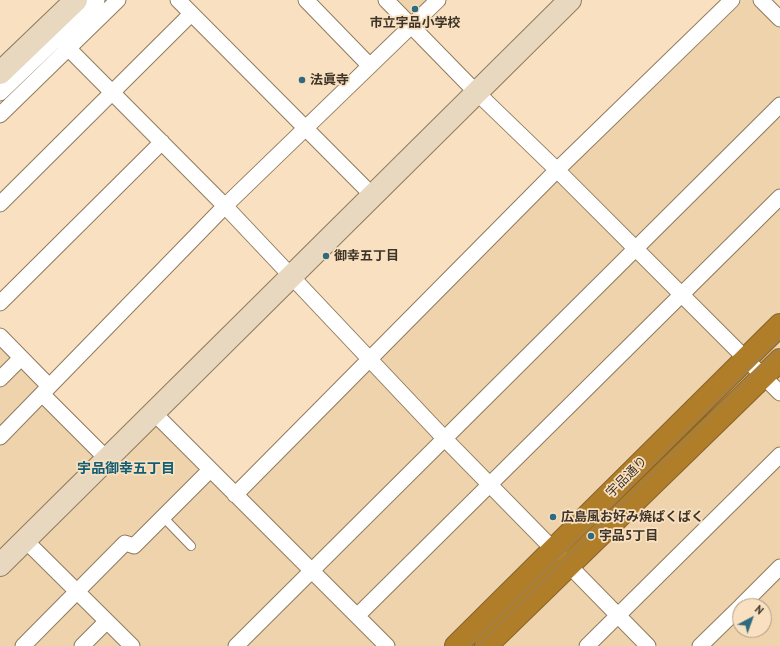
<!DOCTYPE html>
<html>
<head>
<meta charset="utf-8">
<style>
  body { margin:0 }
  #map { position:relative; width:780px; height:646px; overflow:hidden; background:#f8e0c0; font-family:"PT Sans",sans-serif }
  canvas { display:block }
  .north { position:absolute; left:732px; top:598px; width:40px; height:40px; box-sizing:border-box; background:#f8e0c0; border:1px solid #ae9b83; border-radius:50%; rotate:41deg; font-size:11px; font-weight:700; line-height:16px; text-align:center; color:#3e3428 }
  .north::after { content:''; display:block; margin:auto; width:14px; height:18px; background:#2e6b81; clip-path:polygon(50% 0,100% 100%,50% 72%,0 100%) }
</style>
</head>
<body>
<div id="map">
<canvas width="780" height="646"></canvas>
<div class="north">N</div>
</div>
<script>
const ctx = document.querySelector('canvas').getContext('2d');
ctx.lineJoin = 'round';
function fillPath(path, color) {
  ctx.fillStyle = color;
  ctx.fill(path, 'evenodd');
}
function strokePath(path, color, width, dash) {
  ctx.strokeStyle = color;
  ctx.lineWidth = width;
  ctx.lineCap = dash ? 'butt' : 'round';
  ctx.setLineDash(dash || []);
  ctx.stroke(path);
}
function drawText(font, color, halo, rows, align = 'center') {
  ctx.font = font + ' "PT Sans","Noto Sans JP",sans-serif';
  ctx.lineWidth = 3.5;
  ctx.setLineDash([]);
  ctx.textBaseline = 'middle';
  ctx.strokeStyle = halo;
  ctx.fillStyle = color;
  for (const [text, x, y, turn = 0] of rows) {
    ctx.save();
    ctx.translate(x, y);
    ctx.rotate((+turn || 0) * Math.PI / 180);
    ctx.textAlign = isNaN(turn) ? turn : align;
    if (halo) ctx.strokeText(text, 0, 0);
    ctx.fillText(text, 0, 0);
    ctx.restore();
  }
}
fillPath(new Path2D(`
  M397,0h37l-19,19z
  M742,0h10l28,28v618h-780v-308l48,46 -4,11 64,65 46,-46 83,79zM740,606h24v24h-24z`), '#efd3ac');
const lane = new Path2D(`
  M163,517l28,29`);
const street = new Path2D(`
  M178,0l195,196
  M306,0l64,66
  M386,0l83,85 88,85 223,223
  M761,0l19,19
  M59,39l166,167 219,232 204,208
  M0,93l97,-93
  M0,115l118,-115
  M0,204l191,-190
  M0,303l162,-161
  M0,336l49,50
  M0,379l21,-21
  M43,395l64,64
  M154,413l233,233
  M0,437l225,-231 213,-206
  M235,495l322,-325 175,-170
  M25,540l107,106
  M741,606l39,-39
  M357,616l423,-419
  M23,646l102,-103 9,3 76,-76
  M82,646l24,-24
  M236,646l544,-541
  M587,646l193,-191
  M700,646l40,-39`);
const secondary = new Path2D(`
  M0,73l76,-73
  M0,565l570,-565`);
const highway = new Path2D(`
  M456,646l324,-321
  M486,646l294,-286`);
strokePath(lane, '#907b5d', 10);
strokePath(street, '#907b5d', 17);
strokePath(secondary, '#907b5d', 24);
strokePath(highway, '#886329', 24);
strokePath(lane, '#fff', 8);
strokePath(street, '#fff', 15);
strokePath(secondary, '#e7d8bf', 22);
strokePath(highway, '#b07d29', 22);
strokePath(new Path2D(`
  M469,646l311,-308
  M478,646l302,-298`), '#92826d', 1);
for (const [x, y, r, color] of [
  [415,9,4,"#2e6b81"],
  [302,80,4,"#2e6b81"],
  [326,256,4,"#2e6b81"],
  [553,517,4,"#2e6b81"],
  [591,536,4,"#2e6b81"]
]) {
  const dot = new Path2D();
  dot.arc(x, y, r, 0, 2 * Math.PI);
  ctx.fillStyle = color;
  ctx.fill(dot);
  strokePath(dot, '#f8e0c0', 1.5);
}
drawText('bold 13px', '#3e3428', '#f8e0c0', [
  ["市立宇品小学校",415,23,"center"],
  ["法眞寺",310,80],
  ["御幸五丁目",334,256],
  ["広島風お好み焼ぱくぱく",561,517],
  ["宇品5丁目",599,536]
], 'left');
drawText('13px', '#3e3428', '#f8e0c0', [
  ["宇品通り",627,477,-45]
]);
drawText('bold 14px', '#105e76', '#f8e0c0', [
  ["宇品御幸五丁目",126,469]
]);
</script>
</body>
</html>
